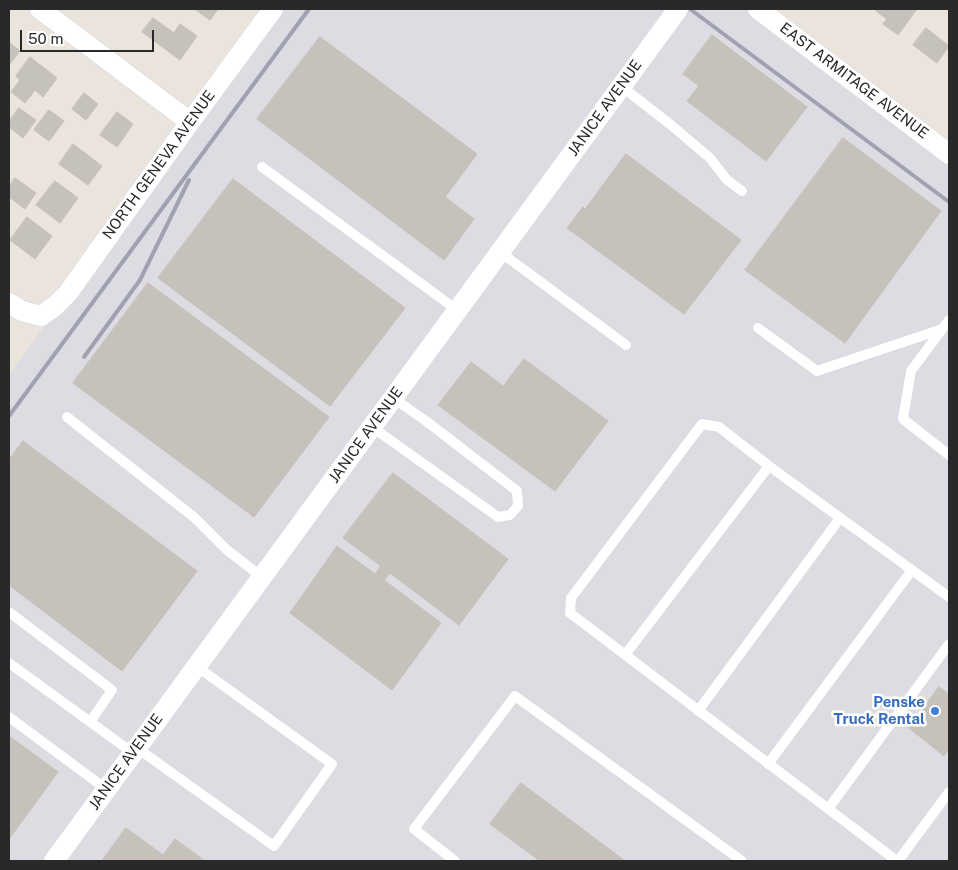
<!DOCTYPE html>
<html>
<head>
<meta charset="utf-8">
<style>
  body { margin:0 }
  #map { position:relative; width:958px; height:870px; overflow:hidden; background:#eae4dc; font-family:"Public Sans",sans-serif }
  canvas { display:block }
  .frame { position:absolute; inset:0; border:10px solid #292929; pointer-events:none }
  .scale { position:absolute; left:20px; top:30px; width:134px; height:22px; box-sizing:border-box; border:2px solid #292929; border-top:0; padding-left:6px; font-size:15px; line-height:18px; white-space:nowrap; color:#292929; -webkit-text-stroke:4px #fff; paint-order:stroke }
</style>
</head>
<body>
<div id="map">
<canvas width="958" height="870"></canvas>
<div class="frame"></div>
<div class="scale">50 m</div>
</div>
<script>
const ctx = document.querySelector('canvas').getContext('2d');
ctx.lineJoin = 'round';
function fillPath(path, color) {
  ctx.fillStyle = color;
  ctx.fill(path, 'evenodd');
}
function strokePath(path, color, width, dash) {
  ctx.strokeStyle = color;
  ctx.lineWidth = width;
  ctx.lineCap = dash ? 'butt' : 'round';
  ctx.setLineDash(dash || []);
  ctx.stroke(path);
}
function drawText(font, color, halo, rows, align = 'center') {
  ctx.font = font + ' "Public Sans",sans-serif';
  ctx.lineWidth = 5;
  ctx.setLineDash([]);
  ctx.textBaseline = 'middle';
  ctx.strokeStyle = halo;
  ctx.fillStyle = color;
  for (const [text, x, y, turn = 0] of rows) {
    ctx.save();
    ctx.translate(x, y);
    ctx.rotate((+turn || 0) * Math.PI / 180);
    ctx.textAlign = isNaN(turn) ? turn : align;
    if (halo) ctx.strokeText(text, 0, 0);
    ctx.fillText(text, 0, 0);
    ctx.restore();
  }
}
fillPath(new Path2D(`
  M273,9h485l191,145v707h-940v-486z`), '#dedce3');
const building = new Path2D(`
  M195,9h23l-8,11z
  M878,9h39l-19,26 -15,-11 4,-5 -11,-8z
  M153,18l21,15 6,-9 17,12 -17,24 -38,-28z
  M926,28l23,18 -12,17 -24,-18z
  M712,35l95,72 -41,54 -79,-60 12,-15 -16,-12z
  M320,37l157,117 -32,43 29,22 -30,41 -187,-141z
  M9,42l11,9 -11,14z
  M30,57l27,21 -14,19 -8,-7 -10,13 -14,-11 9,-12 -4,-4z
  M84,93l14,11 -12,16 -14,-11z
  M19,108l17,12 -13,18 -14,-11v-6z
  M49,110l15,11 -15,20 -15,-11z
  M117,112l16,12 -16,23 -17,-12z
  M843,138l98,73 -96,132 -100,-73z
  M73,144l29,22 -14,19 -29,-21z
  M626,154l115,86 -57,74 -117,-86 16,-21 2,2z
  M15,178l21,15 -11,16 -16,-12v-10z
  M233,179l172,129 -75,98 -172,-128z
  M55,181l23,17 -18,25 -24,-18z
  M27,217l25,19 -17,23 -25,-19z
  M148,283l181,134 -75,100 -181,-134z
  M524,359l84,62 -53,70 -117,-86 33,-43 32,24z
  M23,441l174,130 -75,100 -113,-86v-125z
  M393,473l115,86 -49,66 -69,-52 -6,7 57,43 -49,67 -102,-77 47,-67 38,28 6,-8 -38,-28z
  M939,687l10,7v55l-5,7 -35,-28z
  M9,736l49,36 -49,67z
  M521,783l104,78h-85l-50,-37z
  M126,828l37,27 12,-16 30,22h-103z`);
fillPath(building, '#c6c2bb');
strokePath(building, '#c5c0b6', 1);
const service = new Path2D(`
  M621,86l50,39 39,33 17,22 15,11
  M262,167l195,143
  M500,252l126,93
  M949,320l-38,51 -8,48 46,36
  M758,328l59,43 125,-42
  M67,417l128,101 32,32 35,27
  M372,427l126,90 12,-2 8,-9 -1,-15 -91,-70 -33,-23
  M9,612l103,78 -22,32
  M625,655l144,-189
  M9,663l124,90
  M698,711l142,-193
  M9,717l97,72
  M137,748l137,98 58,-82 -136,-98
  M768,764l144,-194
  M828,809l121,-165
  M455,861l-41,-32 101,-133 227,165
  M897,861l-327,-248 1,-15 131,-174 17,3 50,39 180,131
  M898,861l51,-69`);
const minor = new Path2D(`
  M40,9l150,113
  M758,9l191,145
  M9,303l13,8 19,5 14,-10 13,-13 122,-171 83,-113
  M54,861l624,-852`);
strokePath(service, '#d2d5e1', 11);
strokePath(minor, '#d2d5e1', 21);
strokePath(service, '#fff', 10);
strokePath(minor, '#fff', 20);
strokePath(new Path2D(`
  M690,9l259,193
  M84,357l56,-77 49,-100
  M9,416l300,-407`), '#a0a2b2', 4);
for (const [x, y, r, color] of [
  [935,711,5,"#3f7fe0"]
]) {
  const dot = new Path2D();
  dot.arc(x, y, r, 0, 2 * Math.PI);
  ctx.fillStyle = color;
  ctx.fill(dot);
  strokePath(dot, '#fff', 2);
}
drawText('15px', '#292929', '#fff', [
  ["EAST ARMITAGE AVENUE",854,81,37],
  ["JANICE AVENUE",605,108,-54],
  ["NORTH GENEVA AVENUE",159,165,-54],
  ["JANICE AVENUE",366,435,-54],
  ["JANICE AVENUE",126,762,-54]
]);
drawText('bold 15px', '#366cbe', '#fff', [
  ["Penske",925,702],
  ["Truck Rental",925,719]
], 'right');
</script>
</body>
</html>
